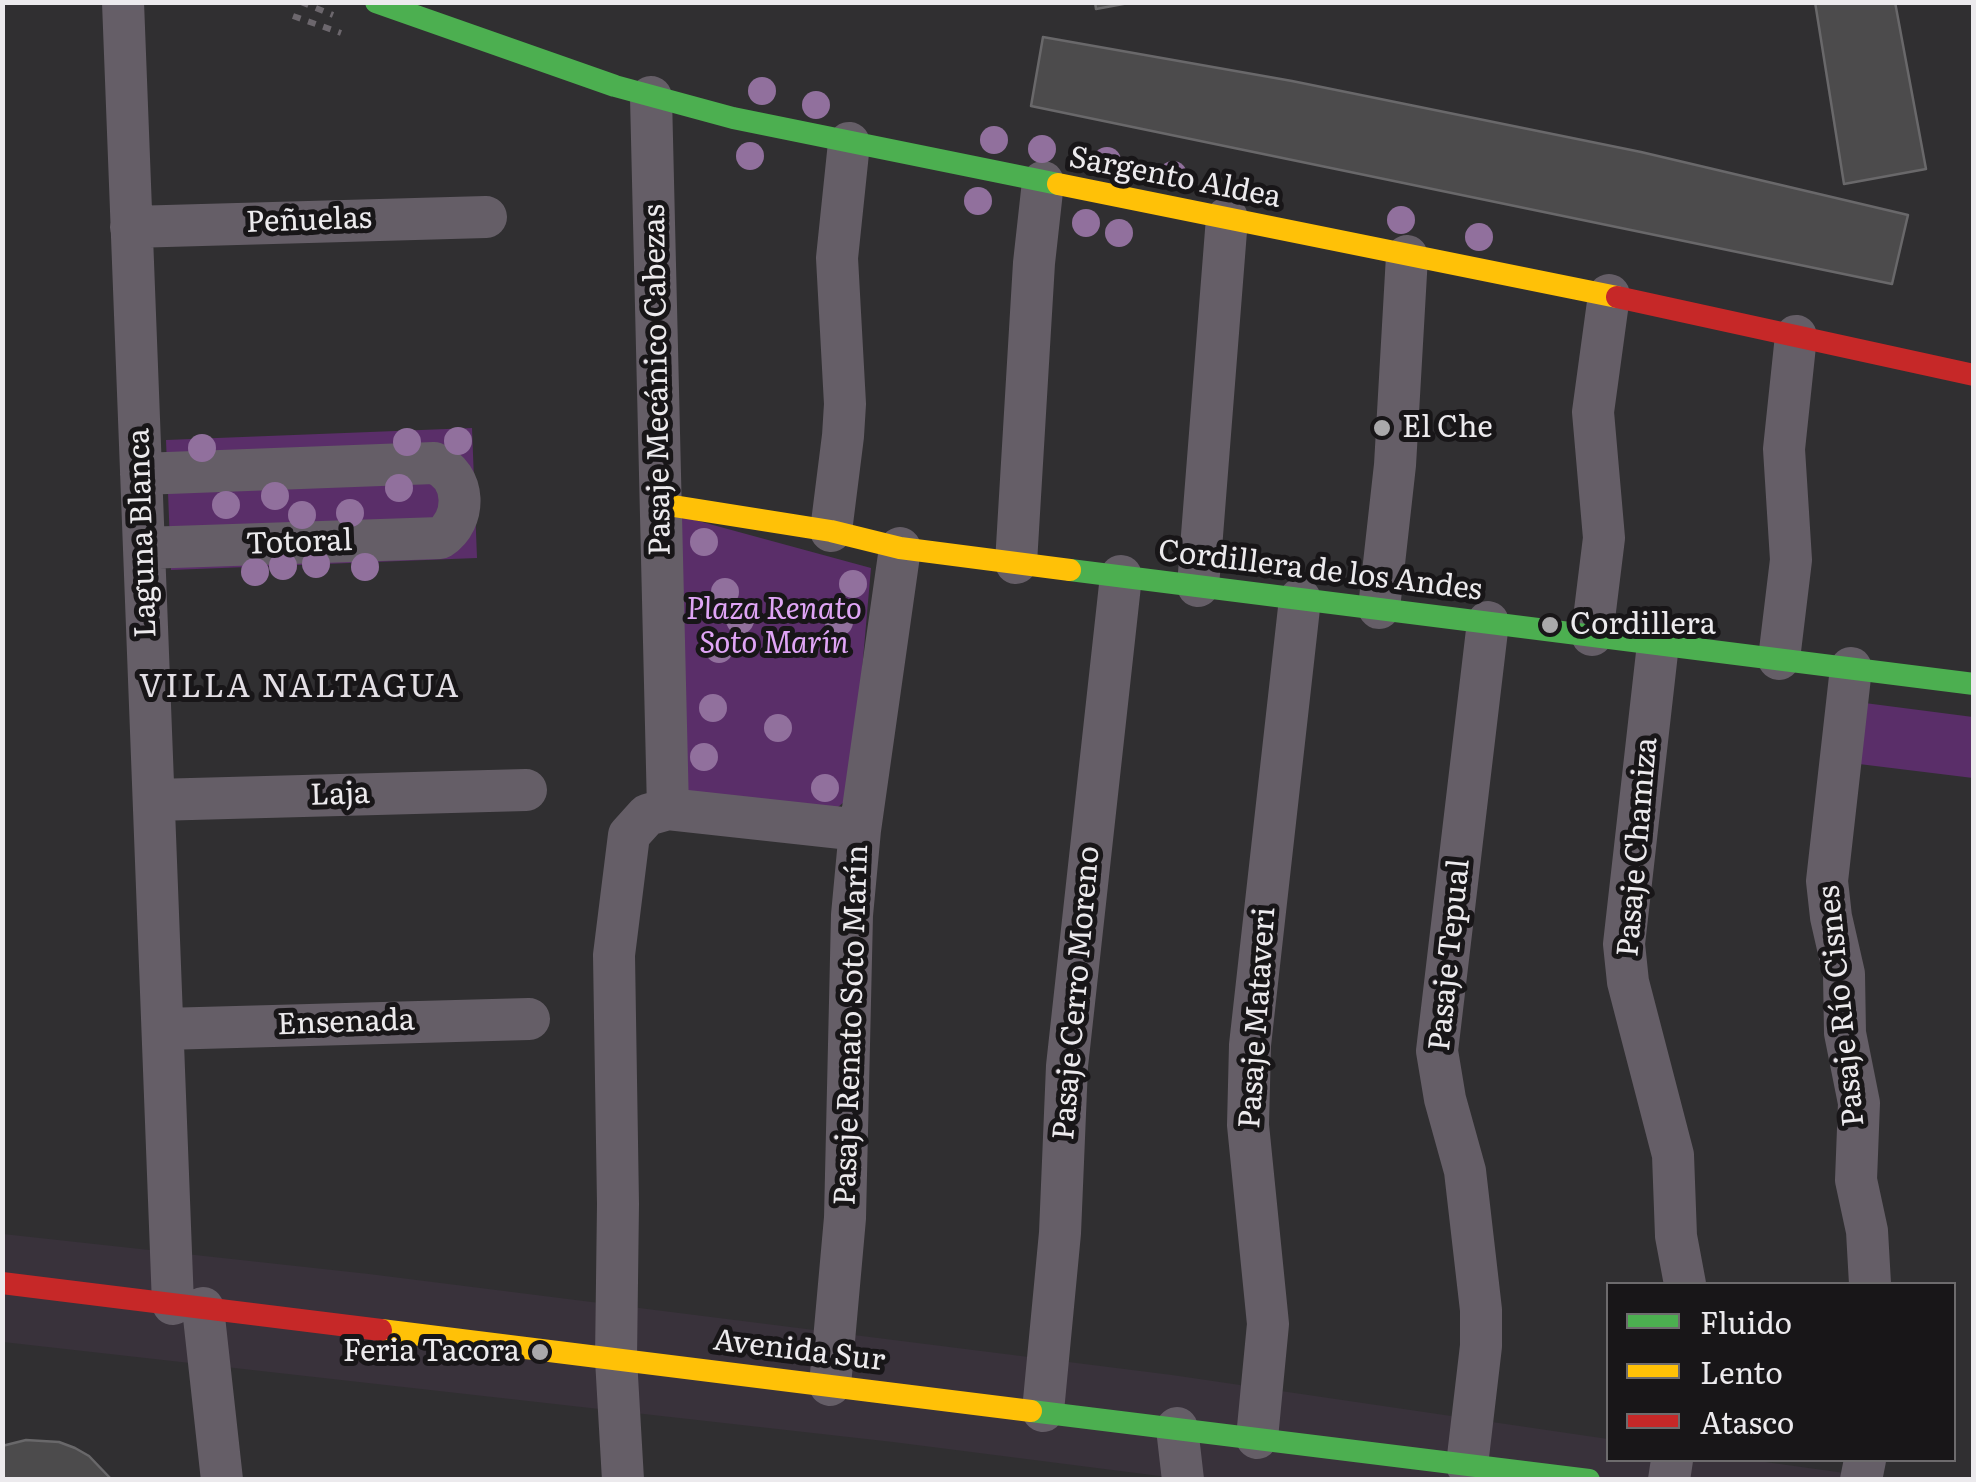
<!DOCTYPE html>
<html>
<head>
<meta charset="utf-8">
<style>
  body { margin:0 }
  #map { position:relative; width:1976px; height:1482px; overflow:hidden; background:#302f31; font-family:Literata,serif }
  canvas { display:block }
  .frame { position:absolute; inset:0; border:5px solid #eceaed; pointer-events:none }
  .legend { position:absolute; left:1606px; top:1282px; width:350px; height:180px; box-sizing:border-box; background:#181618; border:2px solid #6d6b6d; margin:0; padding:12px 18px; list-style:none; font-size:30px; color:#eceaed }
  .legend li { display:flex; align-items:center; gap:20px; height:50px }
  .legend b { width:50px; border:2px solid #6d6b6d }
</style>
</head>
<body>
<div id="map">
<canvas width="1976" height="1482"></canvas>
<div class="frame"></div>
<ul class="legend">
<li><b style="height:12px;background:#4caf50"></b>Fluido</li>
<li><b style="height:12px;background:#ffc107"></b>Lento</li>
<li><b style="height:12px;background:#c62828"></b>Atasco</li>
</ul>
</div>
<script>
const ctx = document.querySelector('canvas').getContext('2d');
ctx.lineJoin = 'round';
function fillPath(path, color) {
  ctx.fillStyle = color;
  ctx.fill(path, 'evenodd');
}
function strokePath(path, color, width, dash) {
  ctx.strokeStyle = color;
  ctx.lineWidth = width;
  ctx.lineCap = dash ? 'butt' : 'round';
  ctx.setLineDash(dash || []);
  ctx.stroke(path);
}
function drawText(font, color, halo, rows, align = 'center') {
  ctx.font = font + ' Literata,serif';
  ctx.lineWidth = 10;
  ctx.setLineDash([]);
  ctx.textBaseline = 'middle';
  ctx.strokeStyle = halo;
  ctx.fillStyle = color;
  for (const [text, x, y, turn = 0] of rows) {
    ctx.save();
    ctx.translate(x, y);
    ctx.rotate((+turn || 0) * Math.PI / 180);
    ctx.textAlign = isNaN(turn) ? turn : align;
    if (halo) ctx.strokeText(text, 0, 0);
    ctx.fillText(text, 0, 0);
    ctx.restore();
  }
}
fillPath(new Path2D(`
  M3,1234l366,40 803,101 436,64v21h143l137,19h-705l-290,-37 -890,-100z`), '#39323b');
fillPath(new Path2D(`
  M472,428l5,130 -306,12 -5,-130z
  M680,516l191,52 -20,228 -27,23 -142,-26z
  M1857,702l116,15v61l-114,-14z`), '#5a2e69');
const building = new Path2D(`
  M1095,2h39l-38,7z
  M1815,2h80l31,167 -82,15z
  M1043,37l249,44 349,71 267,63 -16,69 -861,-178z
  M26,1440l33,2 16,6 14,8 23,24h-110v-34z`);
fillPath(building, '#4c4b4c');
strokePath(building, '#69686a', 2.5);
strokePath(new Path2D(`
  M301,2l32,13
  M293,16l48,17`), '#6c676d', 6, [8, 8]);
strokePath(new Path2D(`
  M123,2l50,1302
  M651,97l17,712
  M131,227l355,-10
  M141,474l293,-11c33,12 33,58 6,75l-296,10
  M831,531l12,-95 2,-32 -8,-146 12,-115
  M1016,563l18,-300 9,-81
  M1198,586l29,-368
  M1379,608l16,-143 12,-209
  M1592,635l12,-97 -11,-126 16,-117
  M1658,644l-34,300 4,38 45,173 3,81 9,48
  M1779,659l12,-99 -7,-111 12,-113
  M1851,668l-24,213 4,36 13,57 1,59 14,70 -3,77 11,51 3,53
  M154,800l372,-10
  M163,1029l366,-10
  M203,1308l19,172
  M830,1385l15,-167 7,-303 8,-85 40,-282
  M1043,1411l17,-178 7,-167 54,-490
  M1177,1428l6,52
  M1257,1438l11,-114 -20,-199 2,-80 50,-446
  M1467,1465l14,-119v-36l-16,-139 -20,-72 -8,-48 51,-429
  M623,1480l-7,-121 2,-155 -4,-249 15,-120 18,-20 21,-6 192,21
  M1669,1480l3,-20
  M1861,1480l4,-20`), '#655e67', 42);
strokePath(new Path2D(`
  M376,2l239,84 118,32 325,66
  M1070,570l904,114
  M1031,1411l558,69`), '#4caf50', 22);
strokePath(new Path2D(`
  M1058,184l559,113
  M661,504l170,27 69,17 170,22
  M381,1330l650,81`), '#ffc107', 22);
strokePath(new Path2D(`
  M1617,297l357,78
  M2,1283l379,47`), '#c62828', 22);
ctx.fillStyle = '#91709d';
for (const [x, y] of [
  [762,91],
  [816,105],
  [994,140],
  [1042,149],
  [750,156],
  [1107,161],
  [1173,175],
  [978,201],
  [1401,220],
  [1086,223],
  [1119,233],
  [1479,237],
  [458,441],
  [407,442],
  [202,448],
  [399,488],
  [275,496],
  [226,505],
  [350,513],
  [302,515],
  [704,542],
  [316,564],
  [283,566],
  [365,567],
  [255,572],
  [853,584],
  [725,592],
  [740,620],
  [839,622],
  [719,649],
  [713,708],
  [778,728],
  [704,757],
  [825,788]
]) {
  ctx.beginPath();
  ctx.arc(x, y, 14, 0, 2 * Math.PI);
  ctx.fill();
}
for (const [x, y, r, color] of [
  [1382,428,10,"#aaa9ab"],
  [1550,625,10,"#aaa9ab"],
  [540,1352,10,"#aaa9ab"]
]) {
  const dot = new Path2D();
  dot.arc(x, y, r, 0, 2 * Math.PI);
  ctx.fillStyle = color;
  ctx.fill(dot);
  strokePath(dot, '#181618', 4);
}
drawText('30px', '#eceaed', '#181618', [
  ["Sargento Aldea",1175,178,11],
  ["Peñuelas",309,221,-2],
  ["Pasaje Mecánico Cabezas",658,380,-91],
  ["Laguna Blanca",143,533,-92],
  ["Totoral",299,543,-2],
  ["Cordillera de los Andes",1320,571,7],
  ["Laja",340,795,-2],
  ["Pasaje Chamiza",1638,847,-85],
  ["Pasaje Tepual",1450,955,-84],
  ["Pasaje Cerro Moreno",1077,993,-85],
  ["Pasaje Río Cisnes",1842,1006,-96],
  ["Pasaje Mataveri",1258,1018,-86],
  ["Ensenada",346,1023,-2],
  ["Pasaje Renato Soto Marín",852,1025,-88],
  ["Avenida Sur",799,1351,7]
]);
drawText('30px', '#eceaed', '#181618', [
  ["El Che",1402,428],
  ["Cordillera",1570,625],
  ["Feria Tacora",520,1352,"right"]
], 'left');
drawText('italic 30px', '#e0a5f6', '#181618', [
  ["Plaza Renato",774,610],
  ["Soto Marín",774,644]
]);
ctx.letterSpacing = '2.5px';
drawText('32px', '#e3dfe5', '#181618', [
  ["VILLA NALTAGUA",300,688]
]);
ctx.letterSpacing = '0px';
</script>
</body>
</html>
